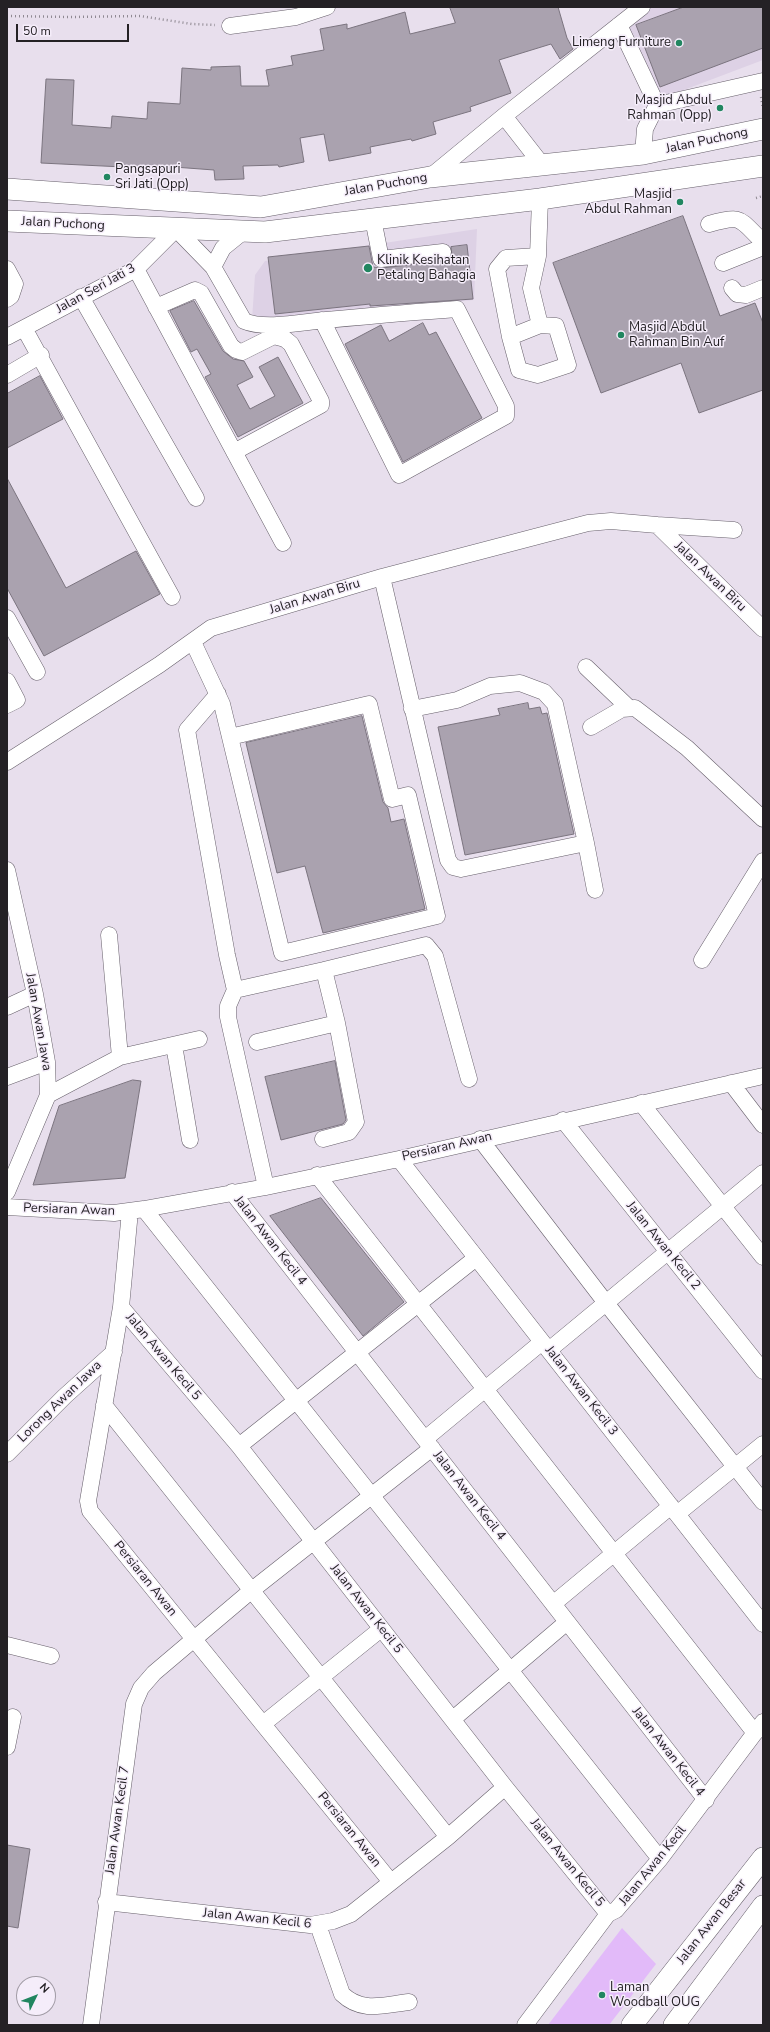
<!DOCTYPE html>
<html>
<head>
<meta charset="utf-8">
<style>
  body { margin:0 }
  #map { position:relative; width:770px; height:2032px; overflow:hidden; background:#e8dfed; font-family:"Nunito Sans",sans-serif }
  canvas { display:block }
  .frame { position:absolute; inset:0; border:8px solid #242125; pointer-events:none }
  .north { position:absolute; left:16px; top:1976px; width:40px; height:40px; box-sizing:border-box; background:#f5edfa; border:1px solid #a19ba5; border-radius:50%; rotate:47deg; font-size:11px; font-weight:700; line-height:16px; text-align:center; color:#242125 }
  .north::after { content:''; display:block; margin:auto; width:14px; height:18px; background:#218660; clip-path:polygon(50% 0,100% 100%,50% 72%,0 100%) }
  .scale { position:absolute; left:16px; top:24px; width:113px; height:18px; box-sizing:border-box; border:2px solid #242125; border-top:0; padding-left:5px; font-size:12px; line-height:14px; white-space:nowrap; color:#242125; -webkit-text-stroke:3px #f5edfa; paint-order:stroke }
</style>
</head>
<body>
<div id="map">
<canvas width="770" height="2032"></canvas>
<div class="frame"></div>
<div class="north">N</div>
<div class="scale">50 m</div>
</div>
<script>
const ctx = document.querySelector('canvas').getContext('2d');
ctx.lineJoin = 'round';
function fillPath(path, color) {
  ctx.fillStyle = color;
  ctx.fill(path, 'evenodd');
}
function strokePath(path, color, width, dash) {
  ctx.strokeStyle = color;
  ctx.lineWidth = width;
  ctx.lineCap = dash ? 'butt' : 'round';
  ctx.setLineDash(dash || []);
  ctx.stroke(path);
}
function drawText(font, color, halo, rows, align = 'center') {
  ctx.font = font + ' "Nunito Sans",sans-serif';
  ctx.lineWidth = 3;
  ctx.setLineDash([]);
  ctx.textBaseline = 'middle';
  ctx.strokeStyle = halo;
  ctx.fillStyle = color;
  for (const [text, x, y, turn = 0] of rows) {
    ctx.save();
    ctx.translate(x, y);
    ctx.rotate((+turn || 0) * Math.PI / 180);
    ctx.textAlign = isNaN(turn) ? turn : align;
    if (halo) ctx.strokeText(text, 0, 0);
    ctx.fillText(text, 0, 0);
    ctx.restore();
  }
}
fillPath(new Path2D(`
  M652,7h111v53l-103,39 -34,-71z
  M477,229l-3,71 -222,20 3,-45 10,-14z`), '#ddd1e5');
fillPath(new Path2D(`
  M622,1928l34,36 -47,61h-61z`), '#e2baf9');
const building = new Path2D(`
  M450,7h108l9,31 6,11 -13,10 -9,-15 -52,16 12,33 -41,14 1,4 -38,11 3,12 -24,7 -1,-2 -41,8 1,6 -42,8 -5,-27 -24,4 4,24 -25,5 -1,-2 -35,1 1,13 -29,1 -1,-10 -40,-3 -1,6 -29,-2v-3l-103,-5 5,-84 28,1 -2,45 39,3 1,-12 35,3 1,-17 32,2 2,-36 29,2v-3l29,-1 1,20h28l-3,-16 27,-5 -2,-9 33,-6 -4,-21 27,-5v5l58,-17 5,22 45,-11z
  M684,7h79v41l-103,39 -24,-62z
  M683,216l37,100 35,-13 8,20v67l-64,23 -18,-50 -80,30 -48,-130z
  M467,245l6,54 -103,7v-2l-95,10 -7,-57 101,-11 4,21 9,1 62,-7 8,-5 -1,-9z
  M194,301l29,50 10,8 11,2 9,16 -16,8 13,24 25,-13 -16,-29 19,-10 25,46 -65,34 -33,-60 6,-3 -14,-25 -6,3 -21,-41z
  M423,323l6,12 7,-3 46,86 -79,44 -58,-118 36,-19 8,16z
  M40,376l23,43 -56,29v-54z
  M7,478l59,110 70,-37 24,43 -116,62 -37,-68z
  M528,703l1,6 11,-2 2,7 5,-1 27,121 -109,21 -27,-128 62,-12 -2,-6z
  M362,716l21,86 5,6 3,14 13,-3 21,90 -102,24 -18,-67 -28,7 -31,-130z
  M335,1061l11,59 -3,4 -62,16 -16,-63z
  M133,1080l8,1 -16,97 -92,7 26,-79z
  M321,1198l83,104 -41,34 -93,-120z
  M7,1845l23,4 -12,79 -11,-2z`);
fillPath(building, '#aaa2af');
strokePath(building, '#7b747f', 1);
const minor = new Path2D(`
  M619,25l38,80
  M230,26l66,-9 31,-10
  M504,116l39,50
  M643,154l2,-25 12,-24 106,-24
  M430,177l74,-61 138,-109
  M373,219l8,40 62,-7
  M709,224c34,-10 30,-5 54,18
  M538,256l-32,2 -9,11 13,68 9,33 19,5 30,-10 -12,-39 -16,-1 -9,-37 7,-32 2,-57
  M723,263l40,-16
  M213,267l10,-19 21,-17
  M7,269l8,15 -4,12 -4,3
  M136,269l147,274
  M732,288l5,6 9,1 17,-7
  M81,297l115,201
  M156,307l39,-17 6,3 30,53 5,4 6,2 32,-16 11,3 6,5 30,57v4l-87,47
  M24,328l148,269
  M7,337l129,-68 40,-40 37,38 31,54c21,9 58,1 82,-1 43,-4 87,-8 131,-11l49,97v10l-107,59 -77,-155
  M510,337l30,-12
  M7,375l34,-20
  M657,525l77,5
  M382,577l66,283 5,7 8,2 125,-26 -31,-139 -11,-12 -24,-9 -30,3 -33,14 -45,9
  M7,618l30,54
  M193,642l29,62 8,33 52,216 155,-37 -29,-121 -16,4 -23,-95 -139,33
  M586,667l42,40
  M7,681l10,19 -10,5
  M218,694l-31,36 40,225 8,35 -7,16v11l38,170
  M591,727l31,-18 13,-1 52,40 76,71
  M7,762l152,-97 52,-37 171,-51 206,-54 23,-2 46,4 106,104
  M586,843l9,47
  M7,870l28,124 12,68 1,33 -41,97
  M109,935l11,122
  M702,960l61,-99
  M324,970l102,-25 9,11 34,123
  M235,990l89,-20 13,53 19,99 -7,10 -26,7
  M7,1007l28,-13
  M257,1042l80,-19
  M174,1045l16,95
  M7,1077l40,-15
  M731,1083l32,42
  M48,1095l72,-38 79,-18
  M641,1103l122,154
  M563,1120l200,251
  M480,1139l126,164 157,199
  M399,1159l364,465
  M317,1175l438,558
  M232,1192l474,608
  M7,1207l107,6 30,-4 122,-22 133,-28 364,-83
  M144,1209l516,650
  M130,1211l-9,96 -33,194 2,10 301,371
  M121,1307l118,139 266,341 103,127
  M549,1350l214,-177
  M104,1405l344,432
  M425,1439l117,-97
  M239,1446l237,-188
  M7,1454l58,-58 49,-44
  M677,1514l86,-70
  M553,1604l118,-98
  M7,1645l44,11
  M453,1719l114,-97
  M263,1724l118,-95
  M7,1747l6,-30
  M106,1902l204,23 23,-4 18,-7 97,-77 57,-50
  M318,1925l24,69c20,19 41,11 67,8
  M91,2025l43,-321 7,-16 13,-15 98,-83 180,-142
  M525,2025l83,-111 8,-4 44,-51 103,-137`);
const major = new Path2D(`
  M7,189l254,18 169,-30 213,-23 120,-25
  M7,221l258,11 275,-33 223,-33
  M632,2025l131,-167
  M674,2025l89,-119`);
strokePath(minor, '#67606b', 17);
strokePath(major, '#67606b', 22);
strokePath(new Path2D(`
  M7,16l64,1 69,-1 52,8 23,1
  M761,97l2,12
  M756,198l7,-2`), '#8f8992', 2.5, [1, 3]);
strokePath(minor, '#fff', 16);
strokePath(major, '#fff', 21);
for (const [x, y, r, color] of [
  [679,43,4,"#218660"],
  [720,108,4,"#218660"],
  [107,177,4,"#218660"],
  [680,202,4,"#218660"],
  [368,268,5,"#218660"],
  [621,335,4,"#218660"],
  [602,1995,4,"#218660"]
]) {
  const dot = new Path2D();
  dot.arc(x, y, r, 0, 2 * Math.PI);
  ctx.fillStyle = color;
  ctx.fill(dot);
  strokePath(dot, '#f5edfa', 1.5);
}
drawText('13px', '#242125', '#f5edfa', [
  ["Limeng Furniture",671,43,"right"],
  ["Masjid Abdul",712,101,"right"],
  ["Rahman (Opp)",712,116,"right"],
  ["Pangsapuri",115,170],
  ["Sri Jati (Opp)",115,185],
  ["Masjid",672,195,"right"],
  ["Abdul Rahman",672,210,"right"],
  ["Klinik Kesihatan",377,261],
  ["Petaling Bahagia",377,276],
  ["Masjid Abdul",629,328],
  ["Rahman Bin Auf",629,343],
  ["Laman",610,1988],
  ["Woodball OUG",610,2003]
], 'left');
drawText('13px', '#242125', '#f5edfa', [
  ["Jalan Puchong",707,141,-12],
  ["Jalan Puchong",386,185,-10],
  ["Jalan Puchong",63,224,3],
  ["Jalan Seri Jati 3",96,289,-29],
  ["Jalan Awan Biru",710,577,44],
  ["Jalan Awan Biru",315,597,-17],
  ["Jalan Awan Jawa",38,1022,80],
  ["Persiaran Awan",447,1147,-13],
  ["Persiaran Awan",69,1210,2],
  ["Jalan Awan Kecil 4",270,1241,52],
  ["Jalan Awan Kecil 2",663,1246,51],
  ["Jalan Awan Kecil 5",163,1357,50],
  ["Jalan Awan Kecil 3",581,1391,52],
  ["Lorong Awan Jawa",60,1402,-44],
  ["Jalan Awan Kecil 4",469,1496,52],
  ["Persiaran Awan",145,1579,51],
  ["Jalan Awan Kecil 5",366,1609,52],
  ["Jalan Awan Kecil 4",668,1752,52],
  ["Jalan Awan Kecil 7",118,1820,-82],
  ["Persiaran Awan",349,1830,51],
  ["Jalan Awan Kecil 5",567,1863,51],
  ["Jalan Awan Kecil",653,1866,-51],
  ["Jalan Awan Kecil 6",257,1919,6],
  ["Jalan Awan Besar",712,1922,-52]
]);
</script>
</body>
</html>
